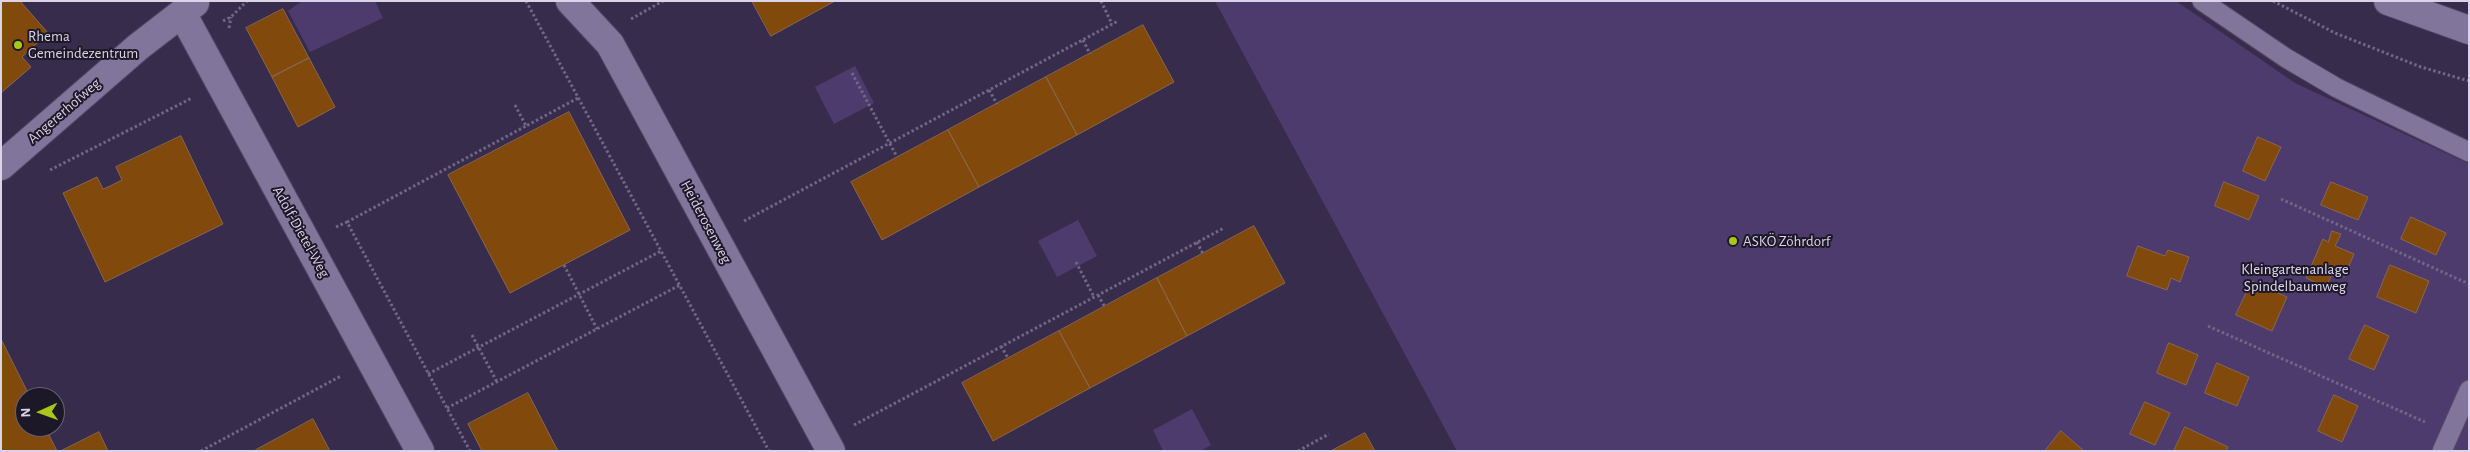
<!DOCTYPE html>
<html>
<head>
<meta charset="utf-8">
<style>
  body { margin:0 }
  #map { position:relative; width:2470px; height:452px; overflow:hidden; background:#382c4d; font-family:"Alegreya Sans",sans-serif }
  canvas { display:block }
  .frame { position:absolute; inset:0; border:2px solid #dbd4e9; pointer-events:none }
  .north { position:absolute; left:15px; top:387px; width:50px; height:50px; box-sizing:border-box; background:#1d1827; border:1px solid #696375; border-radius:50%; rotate:268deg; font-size:14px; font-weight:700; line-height:20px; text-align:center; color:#dbd4e9 }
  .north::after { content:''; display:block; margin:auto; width:18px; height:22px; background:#a9c71a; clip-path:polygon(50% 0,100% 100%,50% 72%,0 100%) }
</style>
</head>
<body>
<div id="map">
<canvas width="2470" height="452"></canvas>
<div class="frame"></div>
<div class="north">N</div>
</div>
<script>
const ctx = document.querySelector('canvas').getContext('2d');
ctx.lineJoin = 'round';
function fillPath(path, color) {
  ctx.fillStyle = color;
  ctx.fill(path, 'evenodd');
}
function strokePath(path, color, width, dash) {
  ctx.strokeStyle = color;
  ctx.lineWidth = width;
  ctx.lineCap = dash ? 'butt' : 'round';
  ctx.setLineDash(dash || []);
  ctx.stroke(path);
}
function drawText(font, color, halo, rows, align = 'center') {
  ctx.font = font + ' "Alegreya Sans",sans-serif';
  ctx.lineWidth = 4;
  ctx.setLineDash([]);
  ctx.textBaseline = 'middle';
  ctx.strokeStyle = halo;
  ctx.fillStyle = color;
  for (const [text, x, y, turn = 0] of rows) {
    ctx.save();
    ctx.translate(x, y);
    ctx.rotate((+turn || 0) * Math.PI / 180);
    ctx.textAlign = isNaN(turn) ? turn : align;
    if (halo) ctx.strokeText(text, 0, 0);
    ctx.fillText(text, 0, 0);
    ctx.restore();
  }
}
fillPath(new Path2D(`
  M302,1h73l8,17 -73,34 -22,-41z
  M1215,1h961l119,82 174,81v287h-1012z
  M855,66l19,37 -40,21 -19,-37z
  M1078,220l19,36 -40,21 -19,-36z
  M1192,409l19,36 -10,6h-38l-10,-21z`), '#4e3b6e');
const building = new Path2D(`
  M1,1h19l28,32 -26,24 9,10 -30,26z
  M752,1h83l-64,35z
  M283,9l26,49 -37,19 -26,-49z
  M1143,25l31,57 -97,53 -31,-58z
  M309,58l26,49 -37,20 -26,-50z
  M1046,77l31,58 -98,52 -31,-57z
  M569,112l61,118 -120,63 -62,-118z
  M948,130l31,57 -97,53 -31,-58z
  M181,136l42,88 -118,58 -42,-89 34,-16 6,12 5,-2 14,-7 -6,-13z
  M2258,137l23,10 -16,34 -22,-10z
  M2224,182l35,14 -10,24 -34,-14z
  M2331,182l37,15 -10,23 -37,-15z
  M2411,217l35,16 -10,22 -35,-16z
  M1254,226l31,57 -98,53 -30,-58z
  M2332,231l9,3 -6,12 19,8 -10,23 -11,-5 -7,15 -20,-9 17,-39 5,3z
  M2138,246l27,10 3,-6 21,7 -9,25 -9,-4 -4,12 -40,-14z
  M2390,265l39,16 -13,32 -39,-16z
  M1157,278l30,58 -97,52 -31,-57z
  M2252,281l35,16 -15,34 -36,-16z
  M2365,325l24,11 -15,34 -25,-11z
  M1059,331l31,57 -97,53 -31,-58z
  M1,339l29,58h-5v30h20l12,24h-56z
  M2169,343l29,12 -12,30 -29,-12z
  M2217,363l32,14 -12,29 -32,-13z
  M528,393l30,58h-76l-14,-27z
  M2334,395l24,11 -16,36 -24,-11z
  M2145,402l25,11 -15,32 -25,-11z
  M313,419l17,32h-73l-1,-1z
  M2185,427l43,20 -2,4h-52z
  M2061,431l23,20h-39z
  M99,432l9,19h-47z
  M1365,433l10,18h-44z`);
fillPath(building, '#82490d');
strokePath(building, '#89674b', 1);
const lane = new Path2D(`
  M2202,1l84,57 51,30 132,64
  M2442,451l27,-61`);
const street = new Path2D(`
  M570,1l40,43 221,407
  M182,13l238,438
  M1,166l137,-119 57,-44`);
const secondary = new Path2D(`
  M2388,1l81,29`);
strokePath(lane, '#544965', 21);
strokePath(street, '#544965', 30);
strokePath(secondary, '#544965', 30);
strokePath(new Path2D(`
  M526,1l243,450
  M1101,1l11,23
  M2273,1l62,32 86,34 48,14
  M631,19l32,-18
  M223,21l8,-4 16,-16
  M229,28l2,-11
  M1083,40l7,14
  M852,73l45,84
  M989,90l8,14
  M515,105l11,21 52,-28
  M50,170l142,-72
  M2281,199l188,85
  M744,221l374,-200
  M347,222l179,-96
  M336,227l11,-5 123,229
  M1197,242l6,12
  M1076,262l18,35
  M564,265l33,64
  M1098,295l7,12
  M2208,326l217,96
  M472,335l25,47
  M1001,346l7,12
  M428,374l233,-123
  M447,408l233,-123
  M854,425l370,-197
  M201,451l140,-75
  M1298,451l31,-17`), '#716784', 3, [2.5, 2.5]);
strokePath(lane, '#82759b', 19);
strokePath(street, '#82759b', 28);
strokePath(secondary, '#82759b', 28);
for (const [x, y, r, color] of [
  [18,45,5,"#a9c71a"],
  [1733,241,5,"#a9c71a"]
]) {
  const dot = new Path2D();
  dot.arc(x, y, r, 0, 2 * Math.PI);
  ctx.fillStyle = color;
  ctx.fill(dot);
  strokePath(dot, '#1d1827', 2);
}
drawText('15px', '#dbd4e9', '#1d1827', [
  ["Rhema",28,36],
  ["Gemeindezentrum",28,53],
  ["ASKÖ Zöhrdorf",1743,241]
], 'left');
drawText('15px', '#dbd4e9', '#1d1827', [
  ["Angererhofweg",64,111,-41],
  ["Heiderosenweg",706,222,62],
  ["Adolf-Dietel-Weg",301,232,61]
]);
drawText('15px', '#e2daf1', '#1d1827', [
  ["Kleingartenanlage",2295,269],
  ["Spindelbaumweg",2295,286]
]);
</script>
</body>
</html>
